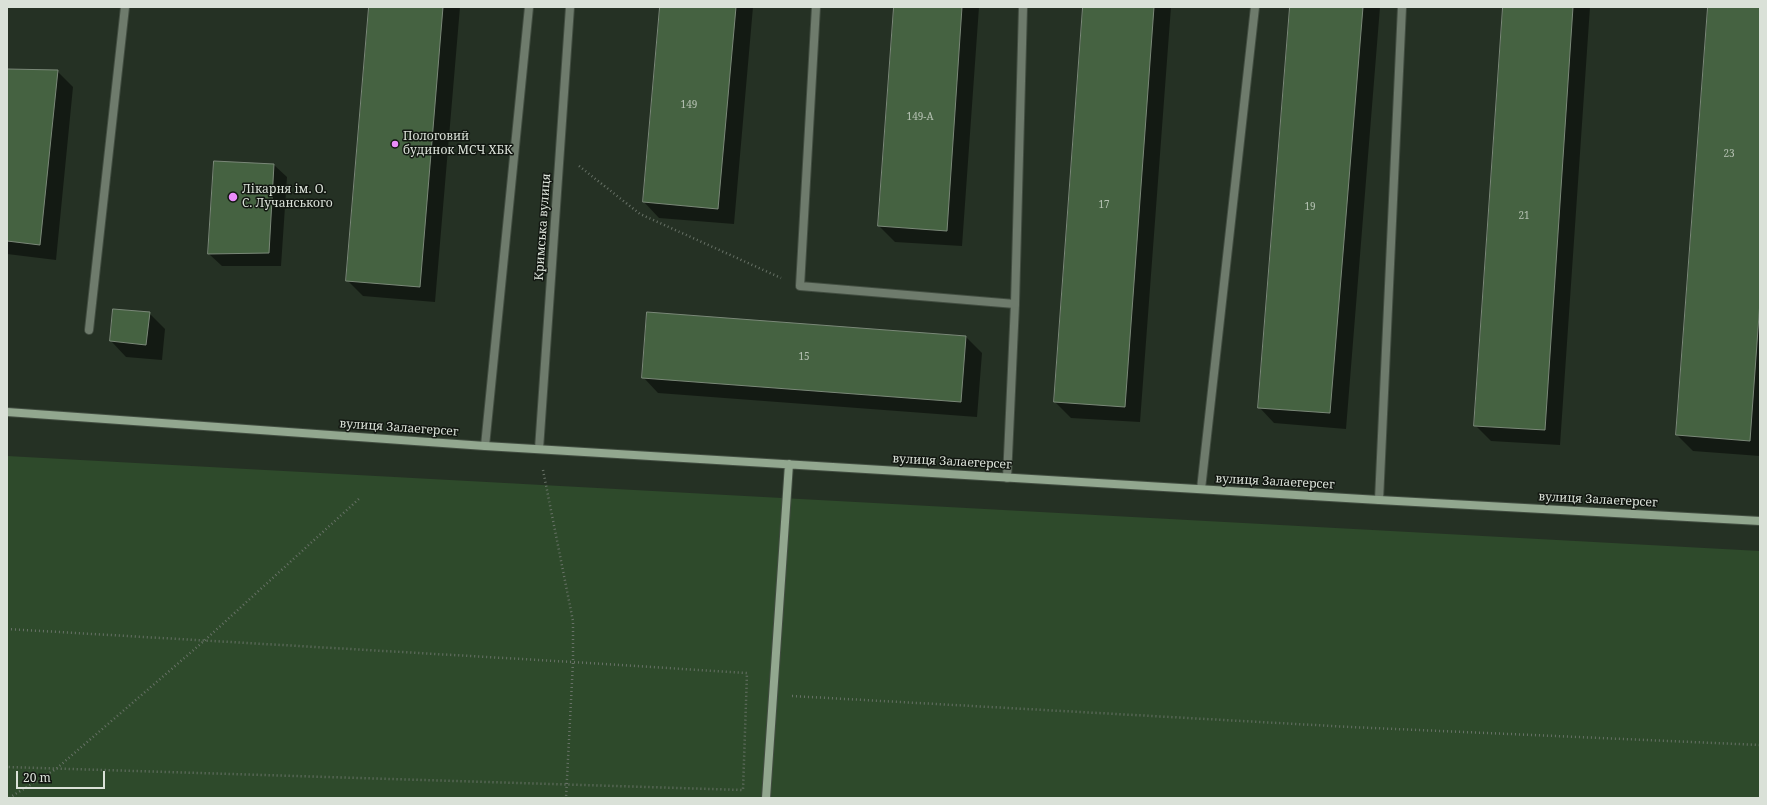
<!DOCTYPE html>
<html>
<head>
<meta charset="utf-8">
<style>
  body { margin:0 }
  #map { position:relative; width:1767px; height:805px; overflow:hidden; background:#253124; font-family:"Noto Serif",serif }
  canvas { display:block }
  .frame { position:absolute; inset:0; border:8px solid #dae1d8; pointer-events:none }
  .scale { position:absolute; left:16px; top:771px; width:89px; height:18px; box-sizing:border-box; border:2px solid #dae1d8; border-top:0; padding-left:5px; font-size:12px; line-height:14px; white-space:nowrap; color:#dae1d8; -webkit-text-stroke:3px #121711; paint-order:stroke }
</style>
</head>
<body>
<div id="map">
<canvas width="1767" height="805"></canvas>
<div class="frame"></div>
<div class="scale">20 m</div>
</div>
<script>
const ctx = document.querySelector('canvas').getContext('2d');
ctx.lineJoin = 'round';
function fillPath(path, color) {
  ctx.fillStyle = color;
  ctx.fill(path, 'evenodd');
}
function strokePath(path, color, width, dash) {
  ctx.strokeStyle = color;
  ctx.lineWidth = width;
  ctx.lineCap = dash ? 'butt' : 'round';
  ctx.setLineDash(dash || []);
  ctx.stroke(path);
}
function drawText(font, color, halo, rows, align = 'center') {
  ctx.font = font + ' "Noto Serif",serif';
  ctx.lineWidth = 3;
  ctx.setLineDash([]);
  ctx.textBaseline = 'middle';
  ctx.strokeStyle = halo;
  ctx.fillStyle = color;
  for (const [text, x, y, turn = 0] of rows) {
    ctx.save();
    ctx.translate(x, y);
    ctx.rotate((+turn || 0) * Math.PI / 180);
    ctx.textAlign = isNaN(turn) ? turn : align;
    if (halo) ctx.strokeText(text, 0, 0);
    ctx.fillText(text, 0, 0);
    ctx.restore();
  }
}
fillPath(new Path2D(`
  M7,456l1753,95v247h-1753z`), '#2e4a2b');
fillPath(new Path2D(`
  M370,7h90l-25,295 -72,-6 -16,-16z
  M661,7h92l-19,217 -75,-6 -15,-16z
  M895,7h84l-17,239 -67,-4 -16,-16z
  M1084,7h87l-31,415 -69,-4 -16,-16z
  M1291,7h89l-34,422 -72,-6 -15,-16z
  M1504,7h86l-30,438 -69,-4 -16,-16z
  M1709,7h51v449l-67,-5 -16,-16z
  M7,70l50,1 16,16 -17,173 -49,-6z
  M215,162l59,3 13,12 -6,89h-59l-13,-12z
  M149,313l16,16 -3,31 -36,-3 -15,-16z
  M966,337l16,16 -5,64 -319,-24 -15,-16z`), '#0007');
const building = new Path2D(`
  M369,7h74l-23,280 -74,-6z
  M660,7h76l-18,202 -75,-7z
  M894,7h68l-15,224 -69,-5z
  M1083,7h71l-29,400 -71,-5z
  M1290,7h73l-33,406 -72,-5z
  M1503,7h70l-28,423 -71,-4z
  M1708,7h52v294l-10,140 -74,-6z
  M7,69l51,1 -18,175 -33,-4z
  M214,161l60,3 -5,89 -61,1z
  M113,309l37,3 -4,33 -36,-4z
  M647,312l319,24 -5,66 -319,-24z`);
fillPath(building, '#456241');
strokePath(building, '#7a8878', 1);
const service = new Path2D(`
  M89,330l36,-323
  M1007,478l8,-174 8,-297
  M1201,489l54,-482
  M1379,500l23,-493`);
const pedestrian = new Path2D(`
  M539,449l31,-442`);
const minor = new Path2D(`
  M816,7l-16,279 215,18
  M485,446l44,-439`);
const secondary = new Path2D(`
  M7,412l478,34 894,54 381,21
  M766,798l23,-334`);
strokePath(service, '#424d41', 10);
strokePath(pedestrian, '#424d41', 10);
strokePath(minor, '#424d41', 10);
strokePath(secondary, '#424d41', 10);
strokePath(new Path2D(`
  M579,166l61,48 141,64
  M543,470l30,151v41l-7,136
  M7,629l566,33 174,11 -4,117 -736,-23
  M792,696l558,31 410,18
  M9,798l47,-29 148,-128 157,-144`), '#687267', 2.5, [1, 3]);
strokePath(service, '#6e7b6c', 8);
strokePath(pedestrian, '#6e7b6c', 8);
strokePath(minor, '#6e7b6c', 8);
strokePath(secondary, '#92a78f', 8);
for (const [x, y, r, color] of [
  [395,144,4,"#eb8dfb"],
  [233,197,5,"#eb8dfb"]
]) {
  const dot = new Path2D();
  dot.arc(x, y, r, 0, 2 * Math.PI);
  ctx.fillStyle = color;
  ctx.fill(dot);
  strokePath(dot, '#121711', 1.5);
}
drawText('10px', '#b5c1b2', null, [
  ["149",689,105],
  ["149-А",920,117],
  ["23",1729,154],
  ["17",1104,205],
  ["19",1310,207],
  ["21",1524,216],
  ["15",804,357]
]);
drawText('12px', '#dae1d8', '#121711', [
  ["Пологовий",403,137],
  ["будинок МСЧ ХБК",403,151],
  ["Лікарня ім. О.",242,190],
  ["С. Лучанського",242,204]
], 'left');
drawText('12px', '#dae1d8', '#121711', [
  ["Кримська вулиця",543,227,-86],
  ["вулиця Залаегерсег",399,428,4],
  ["вулиця Залаегерсег",952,462,3],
  ["вулиця Залаегерсег",1275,482,3],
  ["вулиця Залаегерсег",1598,500,3]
]);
</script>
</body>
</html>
